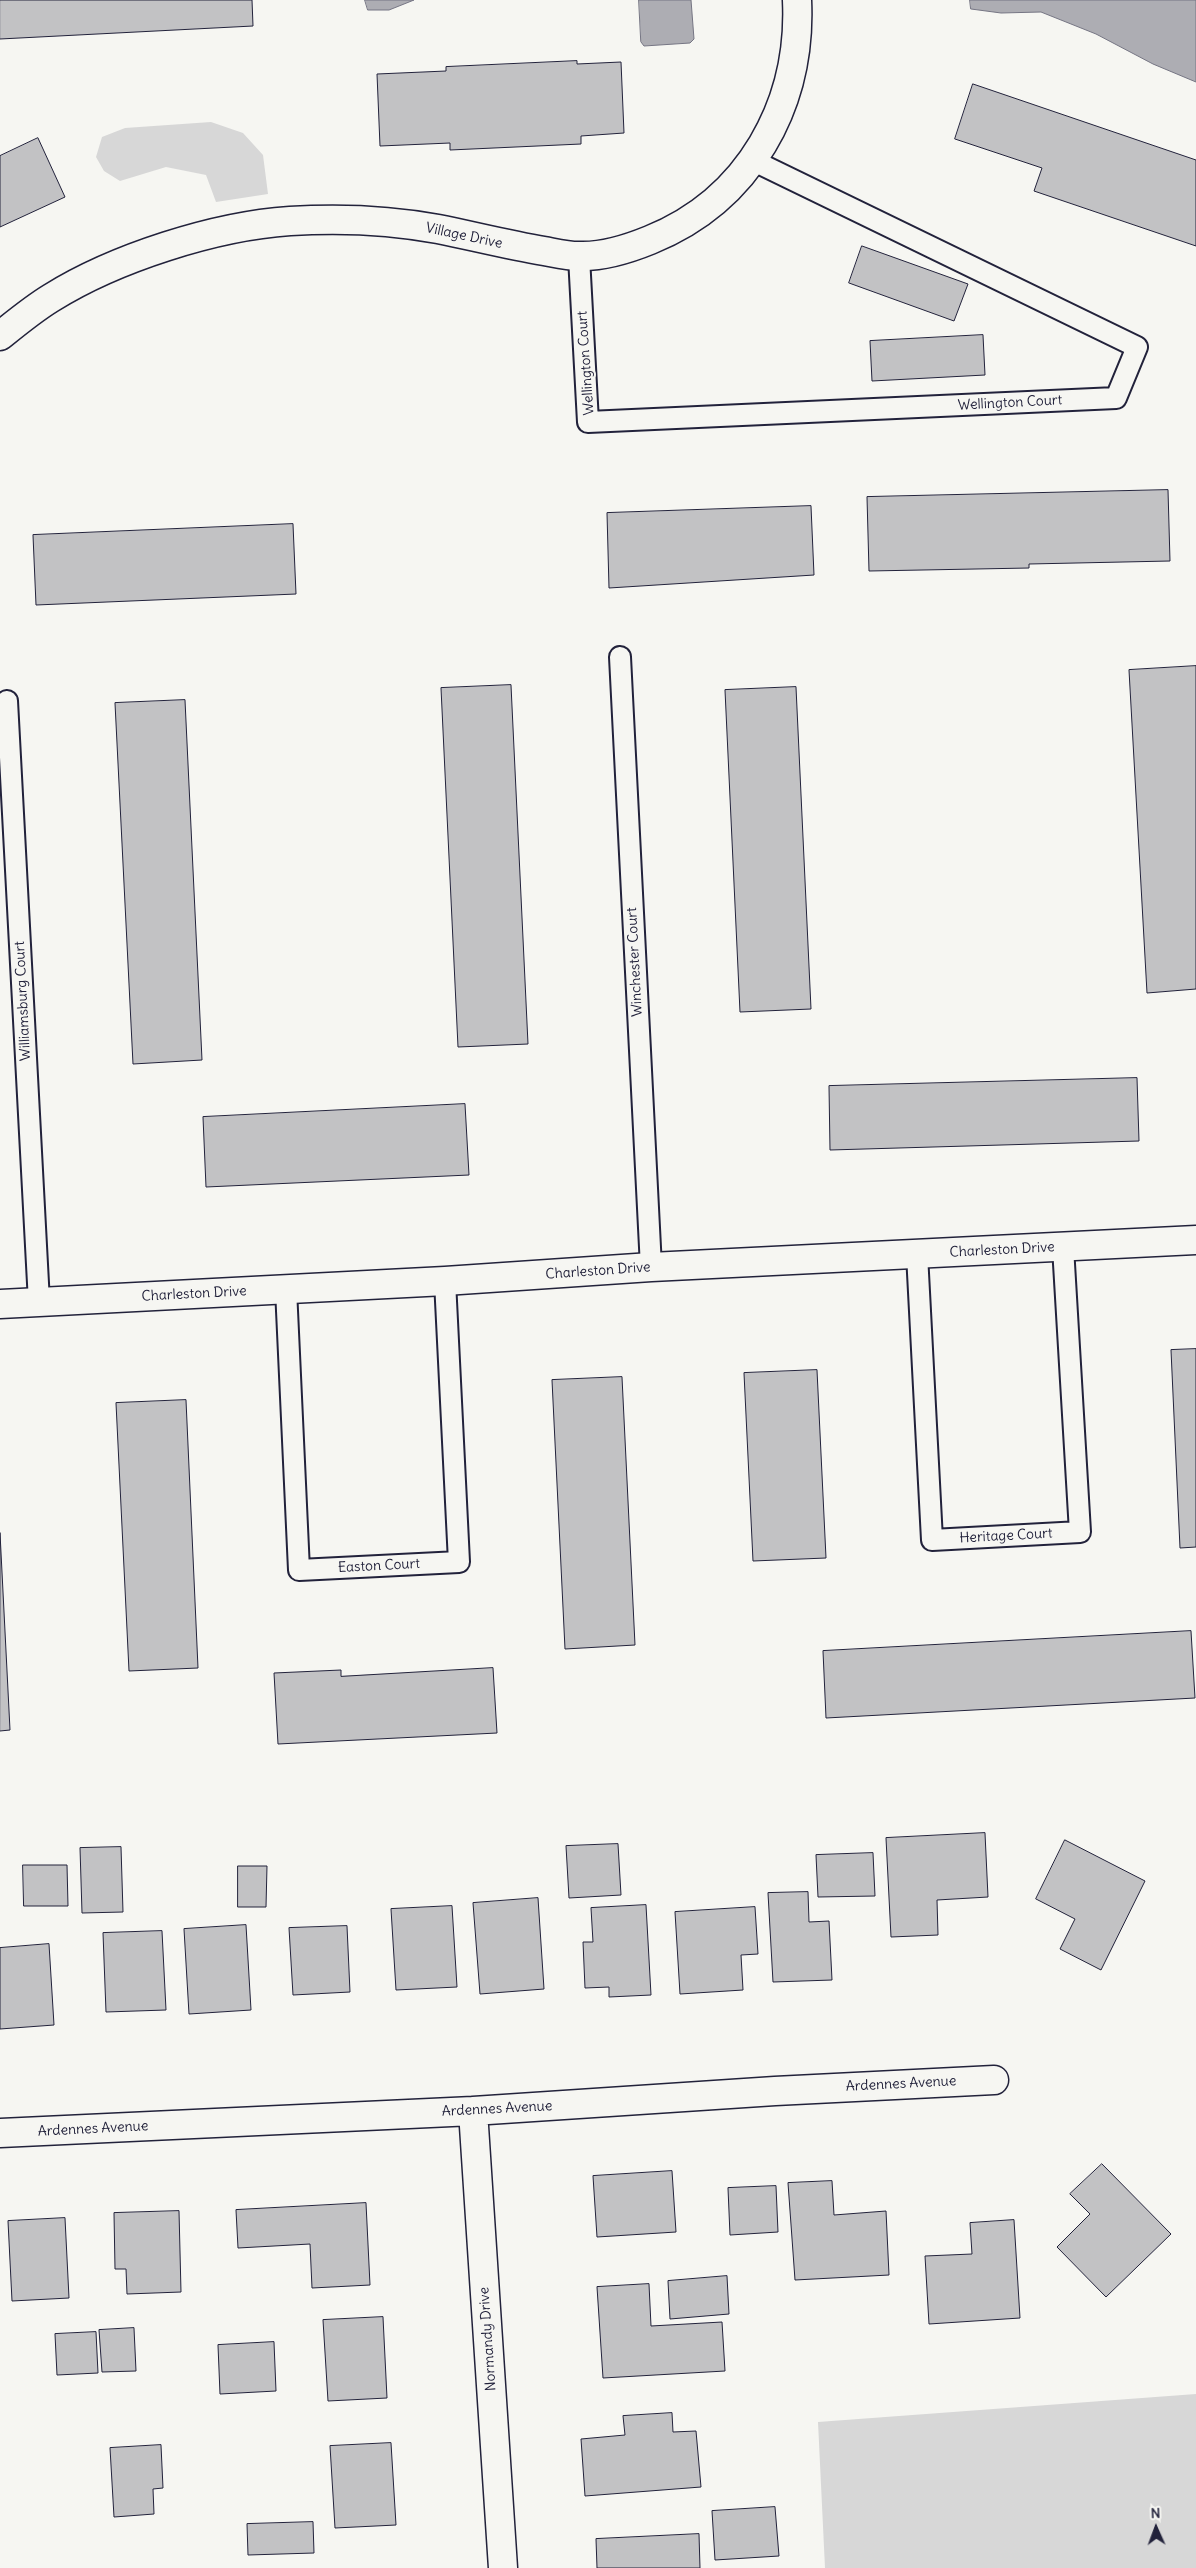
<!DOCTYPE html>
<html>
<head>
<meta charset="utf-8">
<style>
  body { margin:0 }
  #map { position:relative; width:1196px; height:2568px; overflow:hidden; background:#f6f6f2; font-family:Delius,sans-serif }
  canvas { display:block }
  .north { position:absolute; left:1131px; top:2503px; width:50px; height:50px; -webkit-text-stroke:4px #f6f6f2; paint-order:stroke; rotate:358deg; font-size:14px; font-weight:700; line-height:20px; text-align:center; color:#22223b }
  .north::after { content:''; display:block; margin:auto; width:18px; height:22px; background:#22223b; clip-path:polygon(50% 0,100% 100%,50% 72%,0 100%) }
</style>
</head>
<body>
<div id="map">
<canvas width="1196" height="2568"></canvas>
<div class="north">N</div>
</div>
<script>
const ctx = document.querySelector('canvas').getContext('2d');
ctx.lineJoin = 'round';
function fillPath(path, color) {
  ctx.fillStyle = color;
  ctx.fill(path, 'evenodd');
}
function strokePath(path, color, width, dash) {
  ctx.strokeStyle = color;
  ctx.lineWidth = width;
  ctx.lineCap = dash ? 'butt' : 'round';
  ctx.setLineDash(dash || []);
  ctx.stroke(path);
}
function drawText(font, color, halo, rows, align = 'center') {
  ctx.font = font + ' Delius,sans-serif';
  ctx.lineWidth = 4;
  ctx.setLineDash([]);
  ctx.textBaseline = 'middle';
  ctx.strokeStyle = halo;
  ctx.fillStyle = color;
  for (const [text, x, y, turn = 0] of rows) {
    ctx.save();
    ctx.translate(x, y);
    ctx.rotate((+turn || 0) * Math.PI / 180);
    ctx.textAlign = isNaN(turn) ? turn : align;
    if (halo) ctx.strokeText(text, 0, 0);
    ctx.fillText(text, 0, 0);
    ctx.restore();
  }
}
fillPath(new Path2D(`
  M211,122l32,11 20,22 5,39 -52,8 -10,-27 -40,-8 -46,14 -16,-10 -8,-14 6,-20 23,-9z
  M1196,2394v174h-371l-7,-146z`), '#d7d7d7');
const water = new Path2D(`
  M365,0h49l-25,10h-21z
  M639,0h52l3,39 -4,4 -46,3 -3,-4z
  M970,0h226v82l-43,-18 -57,-30 -55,-22 -40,1 -30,-4z`);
fillPath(water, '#adadb3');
strokePath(water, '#757583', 1);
const building = new Path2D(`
  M0,0h252l1,26 -253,13z
  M577,61v3l44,-2 3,71 -43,3v8l-131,6v-7l-70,3 -3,-72 69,-3v-4z
  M973,84l223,76v86l-162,-55 8,-23 -87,-29z
  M38,138l27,59 -65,30v-71z
  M862,246l106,38 -14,37 -105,-38z
  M983,335l2,40 -113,6 -2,-40z
  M1168,490l2,71 -141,3v4l-160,3 -2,-74z
  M811,506l3,69 -205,13 -2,-75z
  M293,524l3,70 -260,11 -3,-70z
  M1196,666v323l-49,4 -18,-323z
  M511,685l17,359 -70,3 -17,-359z
  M796,687l15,322 -71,3 -15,-322z
  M185,700l17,360 -69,4 -18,-361z
  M1137,1078l2,63 -309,9 -1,-64z
  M465,1104l4,71 -263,12 -3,-70z
  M1196,1349v198l-16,1 -9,-198z
  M817,1370l9,188 -73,3 -9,-188z
  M622,1377l13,268 -70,4 -13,-269z
  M186,1400l12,268 -69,3 -13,-268z
  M0,1533l10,197 -10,1z
  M1191,1631l4,67 -369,20 -3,-67z
  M493,1668l4,65 -219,11 -4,-71 67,-3v6z
  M985,1833l3,64 -51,3 1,35 -47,2 -5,-99z
  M1065,1840l80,41 -44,89 -41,-21 15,-30 -39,-20z
  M618,1844l3,51 -52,3 -3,-52z
  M121,1847l2,65 -41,1 -2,-65z
  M873,1853l2,43 -57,1 -2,-42z
  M23,1865h44l1,41h-44z
  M238,1866h29l-1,41h-28z
  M808,1892l1,30 20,-1 3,59 -59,2 -5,-89z
  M538,1898l6,91 -64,5 -7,-91z
  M646,1905l5,90 -42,2v-10l-24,1 -2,-46h10l-2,-34z
  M452,1906l5,81 -61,3 -5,-81z
  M755,1907l3,47 -17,1 2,35 -63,4 -5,-82z
  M246,1925l5,85 -62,4 -5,-85z
  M347,1926l3,66 -57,3 -4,-67z
  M162,1931l4,79 -60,2 -3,-79z
  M49,1944l5,81 -54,4v-81z
  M1102,2164l69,70 -65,63 -49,-50 33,-33 -20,-20z
  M672,2171l4,61 -79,5 -4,-61z
  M832,2181l2,34 52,-4 3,64 -94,5 -7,-97z
  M776,2186l2,46 -48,3 -2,-47z
  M366,2203l4,82 -58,3 -2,-44 -72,4 -2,-38z
  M179,2211l2,81 -54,2 -1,-25h-11l-1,-56z
  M65,2218l4,80 -57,3 -4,-80z
  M1014,2220l6,98 -91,6 -4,-68 47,-2 -2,-31z
  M727,2276l2,38 -59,5 -2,-38z
  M649,2284l2,42 71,-4 3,49 -122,7 -6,-91z
  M383,2317l4,81 -59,3 -5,-81z
  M134,2328l2,43 -34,1 -3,-42z
  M96,2332l2,41 -41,2 -2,-41z
  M274,2342l2,49 -56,3 -2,-49z
  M672,2413l1,19 23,-1 5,56 -116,9 -4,-57 44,-4 -2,-19z
  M391,2443l5,82 -61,3 -5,-82z
  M161,2445l2,43 -10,1 1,25 -40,3 -4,-69z
  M775,2507l4,49 -64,4 -3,-49z
  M313,2522l1,31 -66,2 -1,-31z
  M699,2534l1,34h-103l-1,-29z`);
fillPath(building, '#c2c2c4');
strokePath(building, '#22223b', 1);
const lane = new Path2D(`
  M579,257l9,165 528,-24 21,-51 -383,-186
  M620,657l31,610
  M7,701l32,601
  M917,1254l15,286 148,-8 -17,-285
  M286,1289l13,281 160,-8 -14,-281`);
const street = new Path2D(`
  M0,336c16,-13 33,-27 51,-38 64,-40 164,-72 239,-77 49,-3 100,-1 148,8 35,7 70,16 106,22 11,2 23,5 35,5 24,1 49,-7 71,-16 99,-40 152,-135 147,-240
  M0,1304l445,-23 206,-14 545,-27
  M473,2111l30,457
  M0,2133l473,-22 302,-20 219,-11`);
strokePath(lane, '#22223b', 24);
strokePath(street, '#22223b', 31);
strokePath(lane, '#f6f6f2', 20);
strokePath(street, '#f6f6f2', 28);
drawText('14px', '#22223b', '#f6f6f2', [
  ["Village Drive",464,236,12],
  ["Wellington Court",586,363,-94],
  ["Wellington Court",1010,403,-3],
  ["Winchester Court",635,962,-93],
  ["Williamsburg Court",23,1001,-93],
  ["Charleston Drive",1002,1250,-3],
  ["Charleston Drive",598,1271,-4],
  ["Charleston Drive",194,1294,-3],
  ["Heritage Court",1006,1536,-3],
  ["Easton Court",379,1566,-3],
  ["Ardennes Avenue",901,2084,-3],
  ["Ardennes Avenue",497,2109,-3],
  ["Ardennes Avenue",93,2129,-3],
  ["Normandy Drive",488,2339,-94]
]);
</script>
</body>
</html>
